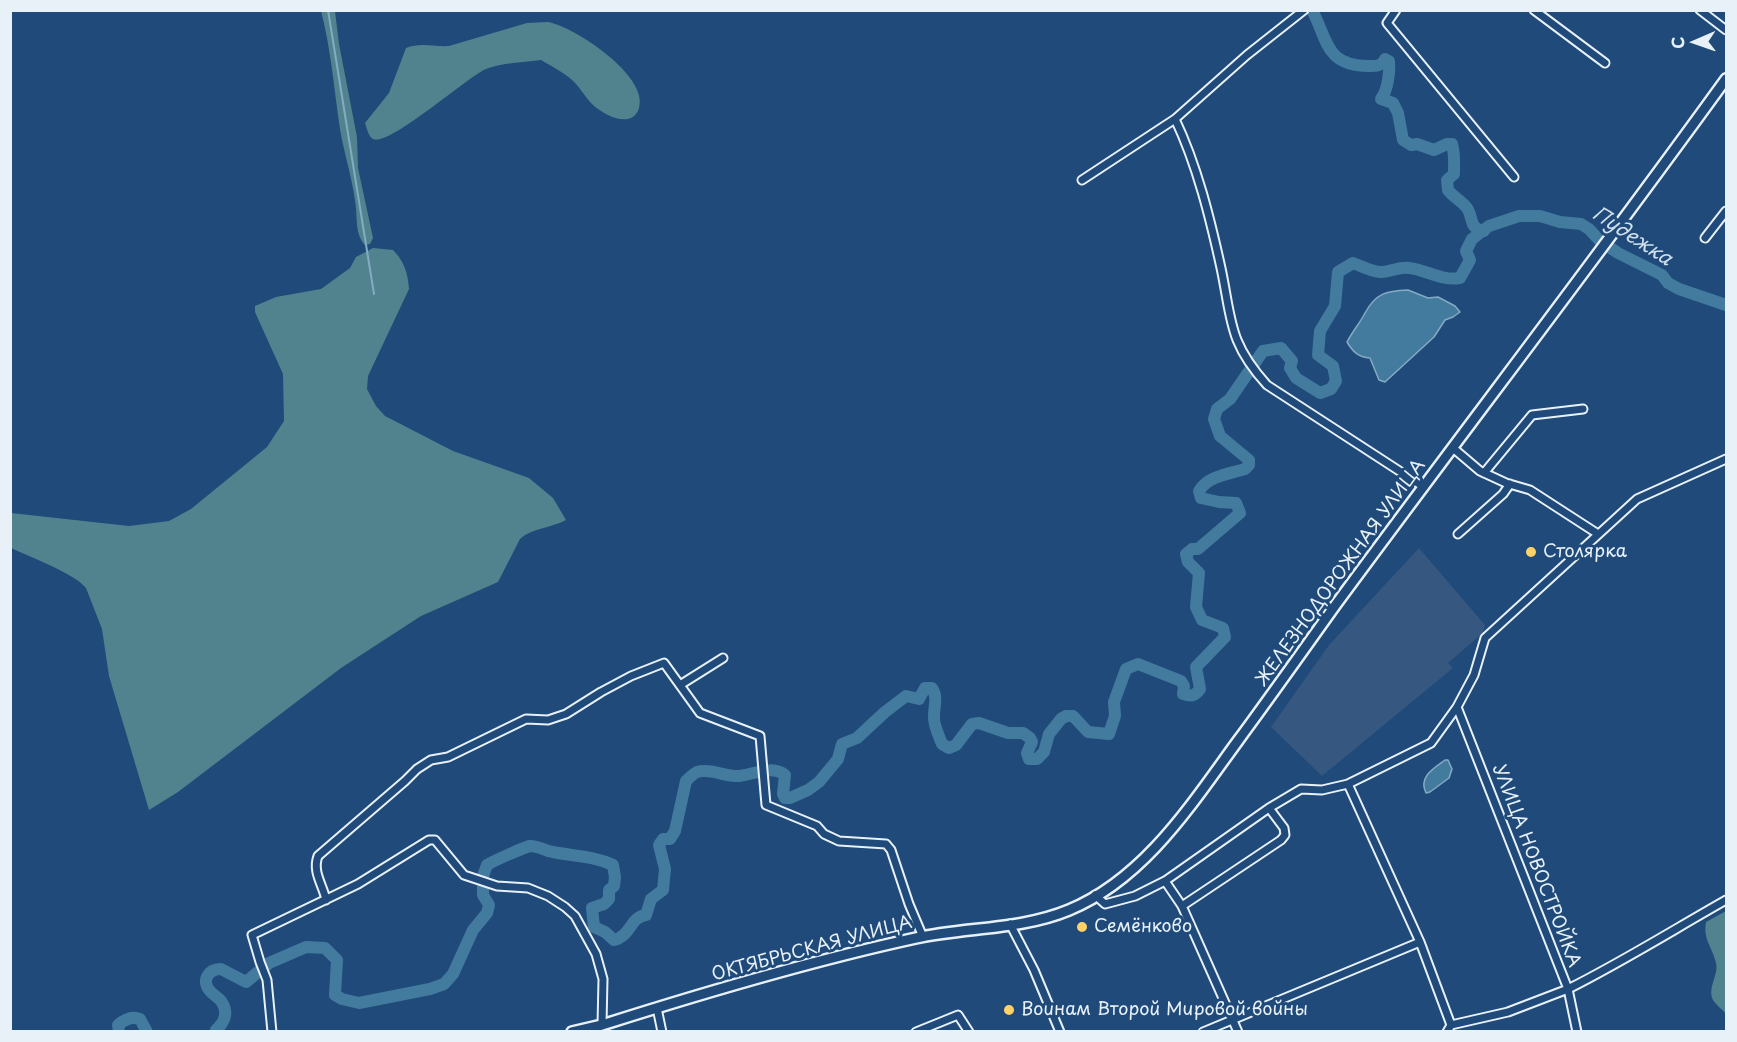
<!DOCTYPE html>
<html>
<head>
<meta charset="utf-8">
<style>
  body { margin:0 }
  #map { position:relative; width:1737px; height:1042px; overflow:hidden; background:#1f4a7a; font-family:"Playpen Sans",sans-serif }
  canvas { display:block }
  .frame { position:absolute; inset:0; border:12px solid #e8f1f8; pointer-events:none }
  .north { position:absolute; left:1665px; top:12px; width:60px; height:60px; -webkit-text-stroke:4px #1f4a7a; paint-order:stroke; rotate:268deg; font-size:16px; font-weight:700; line-height:24px; text-align:center; color:#e8f1f8 }
  .north::after { content:''; display:block; margin:auto; width:21px; height:27px; background:#e8f1f8; clip-path:polygon(50% 0,100% 100%,50% 72%,0 100%) }
</style>
</head>
<body>
<div id="map">
<canvas width="1737" height="1042"></canvas>
<div class="frame"></div>
<div class="north">С</div>
</div>
<script>
const ctx = document.querySelector('canvas').getContext('2d');
ctx.lineJoin = 'round';
function fillPath(path, color) {
  ctx.fillStyle = color;
  ctx.fill(path, 'evenodd');
}
function strokePath(path, color, width, dash) {
  ctx.strokeStyle = color;
  ctx.lineWidth = width;
  ctx.lineCap = dash ? 'butt' : 'round';
  ctx.setLineDash(dash || []);
  ctx.stroke(path);
}
function drawText(font, color, halo, rows, align = 'center') {
  ctx.font = font + ' "Playpen Sans",sans-serif';
  ctx.lineWidth = 6;
  ctx.setLineDash([]);
  ctx.textBaseline = 'middle';
  ctx.strokeStyle = halo;
  ctx.fillStyle = color;
  for (const [text, x, y, turn = 0] of rows) {
    ctx.save();
    ctx.translate(x, y);
    ctx.rotate((+turn || 0) * Math.PI / 180);
    ctx.textAlign = isNaN(turn) ? turn : align;
    if (halo) ctx.strokeText(text, 0, 0);
    ctx.fillText(text, 0, 0);
    ctx.restore();
  }
}
fillPath(new Path2D(`
  M1419,548l66,77 -2,8 -35,30 5,5 -131,108 -51,-49 58,-82z`), '#36577f');
fillPath(new Path2D(`
  M321,11h14l4,33 18,93 1,31 15,70 -3,6 -5,1c-11,-12 -7,-29 -10,-44 -3,-24 -11,-48 -15,-72 -6,-40 -9,-80 -19,-118z
  M548,22c27,5 101,54 91,86 -7,22 -35,7 -46,-3 -8,-8 -13,-18 -21,-25 -9,-8 -21,-14 -31,-20 -16,2 -40,3 -55,9 -19,8 -97,78 -113,70 -5,-3 -6,-11 -8,-16l24,-30 17,-45c15,-6 27,-1 43,-2l78,-23z
  M373,248l20,2c11,11 15,23 16,39l-41,87 -1,13 9,17 9,10 68,35 76,27 24,20 13,22c-15,8 -34,8 -46,19l-22,43 -77,34 -80,52 -163,124 -29,18 -40,-134 -7,-47 -16,-41c-12,-15 -56,-31 -75,-40v-35l118,13 40,-5 22,-12 76,-62 17,-26 -1,-47 -28,-62v-6l21,-9 45,-8 29,-21 6,-11z
  M1726,911v103c-3,-4 -10,-9 -13,-14 -6,-12 6,-25 3,-37 -4,-17 -13,-23 -10,-41z`), '#51838f');
const water = new Path2D(`
  M1408,290l20,8 10,-1 17,9 5,6 -7,5 -8,3 -11,17 -49,45 -6,-2 -9,-22c-12,-1 -17,-6 -23,-16 5,-10 13,-19 18,-29 11,-20 21,-22 43,-23z
  M1445,760h3l4,9 -3,9 -19,14 -4,1c-8,-16 8,-25 19,-33z`);
fillPath(water, '#437b9f');
strokePath(water, '#85aac3', 1.5);
strokePath(new Path2D(`
  M328,10l46,284`), '#85aac3', 2);
strokePath(new Path2D(`
  M1312,10c16,30 13,56 57,56 8,0 13,0 16,-7l4,2c1,10 -1,29 -8,38l12,4 5,10 5,27 8,5 6,-1 17,6 13,-6h5c3,10 2,20 2,30l-7,6 1,10c5,7 14,11 19,18 7,10 1,20 17,23
  M216,1030c9,-8 13,-18 5,-29 -3,-4 -8,-6 -11,-10 -9,-10 -2,-22 11,-22l25,13 23,-19 37,-16 19,1 12,12 -2,35 7,4 17,4 71,-14 14,-5 9,-10 20,-44 14,-17 2,-8 -6,-10v-19l4,-11c6,-4 38,-18 43,-19 9,0 15,5 23,6 20,4 41,4 60,13l2,12 -1,9 -5,4v9l-5,5 -12,4 2,19 11,5 9,8c18,-5 16,-23 32,-25l5,-16 12,-9 2,-21 -6,-24 4,-6h7l5,-8 11,-50c3,-3 7,-7 11,-9 13,-4 29,5 42,4 15,-2 33,-11 46,-1l-2,19 2,4h5l18,-8 11,-8 19,-23 4,-15 15,-6 28,-26 21,-16 13,3 6,-11h7c6,9 2,18 2,28 -1,8 5,20 8,28l7,4 7,-3 16,-21 7,-1 29,10h15l7,5 2,4 -5,11 2,6h8l7,-7 5,-18 12,-15 5,-3h7l15,16 21,2 6,-18 -1,-14 12,-33 12,-5 43,17 3,5 -1,8c8,3 12,2 17,-5l-4,-22 29,-30 -2,-9 -21,-8 -6,-13 3,-34 -11,-11 -2,-8 6,-5h6l42,-36 -4,-10 -17,-1 -18,-4 -2,-7c9,-15 30,-17 46,-22l4,-4v-5l-29,-24 -6,-17 3,-10 13,-10 33,-48 18,-3 11,13 -2,7 6,10 24,15 11,-4 5,-8 -3,-15 -15,-11 2,-24 15,-25 3,-34 15,-9c8,3 19,9 27,9 10,1 19,-6 29,-4 18,2 32,13 51,10l10,-18 -4,-9 6,-12 17,-13 30,-10h21l20,6 21,2 8,5 11,12 18,12 44,22 6,8 11,6 47,16
  M119,1032l-1,-7c7,-6 14,-9 22,-6l7,13`), '#437b9f', 12);
const street = new Path2D(`
  M1396,10l-9,13 127,154
  M1534,10l71,53
  M1700,10l26,20
  M1175,119c22,46 35,99 46,149 11,52 7,74 46,117l157,102
  M1082,180l93,-61 72,-64 57,-45
  M1705,238l21,-27
  M1453,448l27,23 26,12 24,7 68,44
  M1484,473l48,-58 51,-6
  M1458,534l45,-40 7,-10
  M680,685l43,-27
  M1348,784l72,158 31,83
  M1165,881l17,25 56,126
  M1095,895l10,9 30,-8 30,-15 104,-73 32,-19 21,1 26,-6 83,-41 26,-36 17,-32 11,-37 152,-139 89,-40
  M326,900c-3,-15 -14,-28 -8,-44l87,-75 12,-12 14,-9 17,-3 78,-38 22,1 18,-6 35,-22 30,-16 33,-13 36,50 60,23 6,69 51,21 7,8 15,7 47,3 5,6 18,54 14,33
  M1182,906l99,-66 4,-5 -1,-7 -15,-20
  M1010,924l24,46 26,62
  M657,1008l5,24
  M272,1032l-5,-52 -7,-18 -8,-27 106,-51 71,-44h6l29,35 33,11 31,2 20,8 17,11 10,9 21,38 7,25 -1,46
  M916,1032l42,-17 11,17
  M1203,1032l217,-90
  M1447,1032l4,-7 57,-13 60,-23 -111,-282
  M1577,1032l-9,-43c54,-27 105,-59 158,-89`);
const secondary = new Path2D(`
  M572,1032l30,-7c104,-33 208,-64 314,-87 50,-11 105,-8 153,-28 75,-31 122,-105 168,-168 34,-46 67,-93 100,-139 129,-175 262,-348 389,-524`);
strokePath(street, '#e8f1f8', 11);
strokePath(secondary, '#e8f1f8', 14);
strokePath(street, '#1f4a7a', 7);
strokePath(secondary, '#1f4a7a', 9);
for (const [x, y, r, color] of [
  [1531,552,6,"#ffd166"],
  [1082,927,6,"#ffd166"],
  [1009,1010,6,"#ffd166"]
]) {
  const dot = new Path2D();
  dot.arc(x, y, r, 0, 2 * Math.PI);
  ctx.fillStyle = color;
  ctx.fill(dot);
  strokePath(dot, '#1f4a7a', 2);
}
drawText('18px', '#e8f1f8', '#1f4a7a', [
  ["Столярка",1543,552],
  ["Семёнково",1094,927],
  ["Воинам Второй Мировой войны",1021,1010]
], 'left');
drawText('18px', '#e8f1f8', '#1f4a7a', [
  ["ЖЕЛЕЗНОДОРОЖНАЯ УЛИЦА",1341,573,-54],
  ["УЛИЦА НОВОСТРОЙКА",1536,866,69],
  ["ОКТЯБРЬСКАЯ УЛИЦА",812,949,-15]
]);
drawText('italic 20px', '#cfdfeb', '#1f4a7a', [
  ["Пудежка",1632,237,33]
]);
</script>
</body>
</html>
